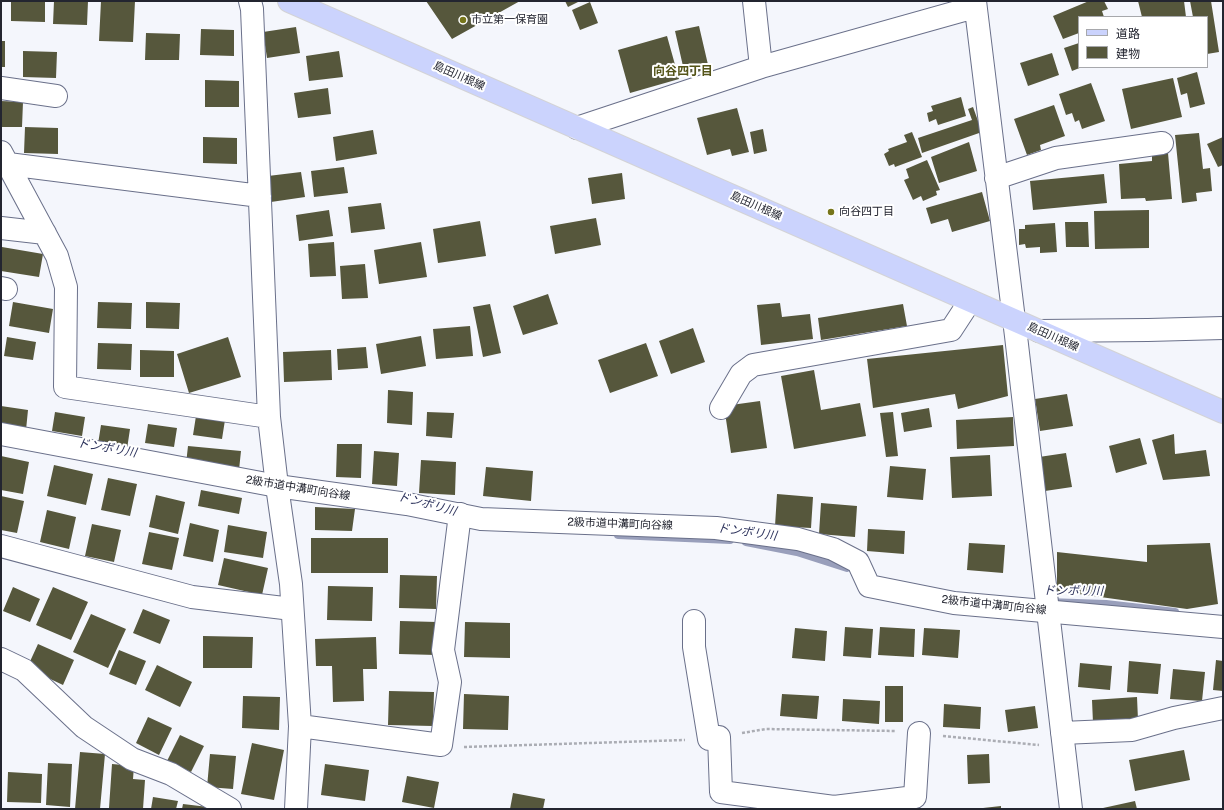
<!DOCTYPE html>
<html>
<head>
<meta charset="utf-8">
<style>
  body { margin:0 }
  #map { position:relative; width:1224px; height:810px; overflow:hidden; background:#f4f6fc; font-family:"Public Sans","Noto Sans JP",sans-serif }
  canvas { display:block }
  .frame { position:absolute; inset:0; border:2px solid #232530; pointer-events:none }
  .legend { position:absolute; left:1078px; top:16px; width:130px; height:52px; box-sizing:border-box; background:#fff; border:1px solid #a7a8ac; margin:0; padding:5px 7px; list-style:none; font-size:12px; color:#232530 }
  .legend li { display:flex; align-items:center; gap:8px; height:20px }
  .legend b { width:20px; border:1px solid #a7a8ac }
</style>
</head>
<body>
<div id="map">
<canvas width="1224" height="810"></canvas>
<div class="frame"></div>
<ul class="legend">
<li><b style="height:5px;background:#cbd3fd"></b>道路</li>
<li><b style="height:11px;background:#56573c"></b>建物</li>
</ul>
</div>
<script>
const ctx = document.querySelector('canvas').getContext('2d');
ctx.lineJoin = 'round';
function strokePath(path, color, width, dash) {
  ctx.strokeStyle = color;
  ctx.lineWidth = width;
  ctx.lineCap = dash ? 'butt' : 'round';
  ctx.setLineDash(dash || []);
  ctx.stroke(path);
}
function fillPath(path, color) {
  ctx.fillStyle = color;
  ctx.fill(path, 'evenodd');
}
function drawText(font, color, halo, rows, align = 'center') {
  ctx.font = font + ' "Public Sans","Noto Sans JP",sans-serif';
  ctx.lineWidth = 4;
  ctx.setLineDash([]);
  ctx.textBaseline = 'middle';
  ctx.strokeStyle = halo;
  ctx.fillStyle = color;
  for (const [text, x, y, turn = 0] of rows) {
    ctx.save();
    ctx.translate(x, y);
    ctx.rotate((+turn || 0) * Math.PI / 180);
    ctx.textAlign = isNaN(turn) ? turn : align;
    if (halo) ctx.strokeText(text, 0, 0);
    ctx.fillText(text, 0, 0);
    ctx.restore();
  }
}
strokePath(new Path2D(`
  M618,535l112,5
  M746,542l51,10 50,16
  M1047,602l59,2 69,8`), '#999fbb', 8);
fillPath(new Path2D(`
  M11,1h34v21l-34,-1z
  M54,1h34l-1,24 -34,-1z
  M101,1h34l-2,41 -34,-1z
  M426,1h94l-68,38z
  M565,1h15l-12,6z
  M1089,1h15l4,8 -6,2 2,6h-25v16l-16,6 -10,-23z
  M1138,1h46l2,16h-44z
  M1190,1h21l8,51 -12,2v-37h-14z
  M590,2l8,21 -18,7 -8,-20z
  M699,26l10,43 -24,6 -10,-44z
  M296,27l4,26 -33,5 -4,-26z
  M201,29l33,1v26l-34,-1z
  M146,33l34,1 -1,26h-34z
  M667,36l12,43 -49,14 -12,-43z
  M1,41h4v26h-4z
  M1079,43v24h3l-10,4 -8,-23z
  M23,51l34,1 -1,26 -33,-1z
  M339,51l4,26 -34,4 -3,-25z
  M1052,53l7,22 -31,11 -8,-23z
  M1197,72l8,32 -15,4 -3,-15 -6,2 -4,-17z
  M1173,78l9,39 -51,12 -9,-40z
  M205,80l34,1v26h-34z
  M1091,83l14,38 -23,8 -3,-9 -4,2 -3,-9 -6,2 -7,-21z
  M328,88l3,26 -33,4 -4,-25z
  M961,97l5,19 -28,9 -2,-6 -7,3 -2,-9 6,-2 -2,-5z
  M1,101l22,1 -1,25h-21z
  M1054,105l11,31 -25,9 1,5 -14,5 -13,-36z
  M973,107l9,25 -60,21 -4,-15 54,-18 -4,-11z
  M737,108l12,44 -17,4 -2,-7 -23,6 -10,-37z
  M25,127l33,1v26l-34,-1z
  M763,129l4,22 -13,3 -4,-22z
  M373,130l4,24 -41,7 -3,-24z
  M912,132l10,25 -27,10 -1,-3 -5,2 -5,-12 5,-3 -1,-2 19,-7 -3,-7z
  M1199,133l4,36 7,-1 2,23 -16,2 1,8 -15,2 -7,-68z
  M203,137l34,1v26l-34,-1z
  M1223,137v28l-5,2 -11,-23z
  M969,142l8,29 -38,12 -8,-26z
  M1168,153l4,46 -26,2 -1,-3 -24,1 -2,-35 33,-3v-7z
  M927,160l13,30 -4,1 1,4 -14,6 -2,-5 -8,4 -9,-20 5,-2 -3,-9z
  M344,167l4,26 -34,4 -3,-26z
  M301,172l4,25 -34,5 -3,-26z
  M622,173l3,26 -33,5 -4,-26z
  M1104,174l3,29 -74,7 -3,-29z
  M982,192l8,29 -38,11 -4,-13 -17,5 -5,-16z
  M381,203l4,26 -34,4 -3,-26z
  M329,210l4,26 -34,5 -3,-26z
  M1149,210v38l-54,1 -1,-38z
  M596,218l5,27 -46,9 -5,-28z
  M480,221l6,35 -48,7 -5,-34z
  M1065,222h23l1,25h-23z
  M1055,223l2,29 -17,1v-6l-14,1 -1,-4 -6,1v-16h6v-4z
  M334,242l2,34 -26,1 -2,-33z
  M421,242l6,35 -48,7 -5,-34z
  M2,247l41,7 -4,23 -38,-6z
  M365,264l3,34 -26,1 -2,-33z
  M548,294l10,30 -35,11 -10,-29z
  M13,302l40,7 -4,24 -40,-7z
  M98,302l34,1 -1,26 -34,-1z
  M146,302l34,1 -1,26 -33,-1z
  M780,303l2,14 28,-3 3,25 -52,6 -4,-40z
  M490,304l11,49 -18,4 -10,-50z
  M903,304l4,22 -86,14 -3,-22z
  M470,326l3,30 -37,3 -3,-30z
  M693,328l12,34 -34,12 -12,-33z
  M421,336l5,30 -45,8 -5,-30z
  M7,337l29,5 -3,18 -29,-4z
  M228,337l13,40 -52,16 -12,-39z
  M98,343l34,1 -1,26 -34,-1z
  M646,343l12,33 -48,17 -12,-33z
  M1003,345l5,51 -50,13 -3,-15 -82,14 -6,-49z
  M366,347l2,21 -30,2 -1,-21z
  M140,350l34,1v26h-34z
  M331,350l1,30 -48,2 -1,-30z
  M814,370l7,40 39,-7 6,33 -72,13 -13,-73z
  M388,390l25,2 -1,33 -25,-2z
  M1067,394l6,32 -33,5 -5,-32z
  M760,401l7,47 -36,5 -7,-47z
  M1,406l27,4 -2,20 -25,-4z
  M929,408l3,19 -28,5 -3,-19z
  M55,412l30,5 -3,19 -30,-5z
  M427,412l27,1 -2,25 -26,-2z
  M893,412l5,44 -12,1 -6,-44z
  M196,416l29,4 -3,19 -29,-4z
  M1013,417l1,29 -57,3 -1,-29z
  M148,424l29,4 -3,19 -29,-4z
  M101,425l29,4 -3,20 -29,-5z
  M1174,434l1,20 31,-4 4,26 -47,4 -11,-40z
  M1140,438l7,26 -31,9 -7,-27z
  M337,444h25l-1,34 -25,-1z
  M188,446l53,5 -2,19 -53,-6z
  M374,451l25,2 -2,33 -25,-2z
  M1066,453l6,34 -27,4 -6,-34z
  M990,455l2,41 -40,2 -2,-41z
  M1,456l28,6 -6,32 -22,-4z
  M421,460l35,2 -1,33 -36,-2z
  M54,465l39,9 -7,31 -39,-9z
  M890,466l36,3 -3,31 -36,-3z
  M486,467l47,4 -2,30 -48,-5z
  M108,478l29,6 -7,32 -29,-6z
  M201,490l41,8 -3,16 -41,-8z
  M777,494l36,3 -2,31 -36,-2z
  M156,495l29,7 -7,32 -29,-7z
  M1,496l23,5 -7,32 -16,-3z
  M821,503l36,3 -2,31 -36,-3z
  M315,507l40,2 -3,22 -37,-1z
  M47,510l29,7 -7,32 -29,-7z
  M190,523l29,7 -6,32 -30,-6z
  M92,524l29,6 -7,32 -29,-6z
  M228,525l39,7 -4,26 -39,-6z
  M868,529l37,2 -1,23 -37,-3z
  M149,532l30,6 -7,32 -30,-6z
  M311,538h77v35h-77z
  M969,543l36,2 -2,28 -36,-3z
  M1210,543l8,61 -31,5 -130,-18v-39l90,10v-17z
  M224,558l44,10 -6,27 -44,-10z
  M400,575l37,1 -1,33 -37,-1z
  M328,586l45,1 -1,34 -45,-1z
  M13,587l27,12 -10,23 -27,-11z
  M53,587l35,15 -17,38 -35,-15z
  M143,609l27,11 -10,24 -27,-11z
  M91,614l35,15 -18,39 -35,-16z
  M400,621l37,1 -1,33 -37,-1z
  M465,622l45,1v35l-46,-1z
  M845,627l28,2 -2,29 -28,-2z
  M880,627l35,2 -1,28 -36,-2z
  M795,628l32,3 -2,30 -33,-3z
  M924,628l36,2 -2,28 -36,-3z
  M203,636l50,1 -1,31h-49z
  M376,637l1,32h-14l1,32 -31,1 -1,-36h-16l-1,-27z
  M38,644l36,16 -11,25 -36,-17z
  M119,650l27,11 -10,24 -27,-11z
  M1216,660l7,1v30l-10,-1z
  M1129,661l32,3 -3,30 -31,-2z
  M1080,663l32,3 -2,24 -32,-3z
  M157,665l35,17 -12,25 -35,-17z
  M1173,669l32,3 -3,29 -32,-2z
  M885,686h18v36h-18z
  M389,691l45,1 -1,34 -45,-1z
  M464,694l45,2 -1,34 -45,-1z
  M782,694l37,2 -2,23 -37,-3z
  M243,696l37,1 -1,33 -37,-2z
  M1137,697l1,23 -45,3 -1,-23z
  M843,699l37,2 -1,23 -37,-3z
  M944,704l37,3 -1,22 -37,-2z
  M1035,706l3,22 -30,4 -3,-22z
  M148,717l24,11 -13,27 -23,-12z
  M180,735l24,11 -13,26 -24,-11z
  M252,743l32,7 -10,50 -33,-6z
  M1184,750l6,30 -55,11 -6,-31z
  M80,752l25,2 -5,55h-25z
  M210,754l26,2 -3,33 -26,-2z
  M989,754l1,29 -22,1 -1,-29z
  M48,763l24,1 -2,43 -24,-2z
  M112,764l22,2 -1,13 12,1 -2,29 -34,-1z
  M325,764l44,6 -4,31 -44,-6z
  M8,772l34,2 -1,29 -34,-1z
  M407,776l32,6 -5,26 -32,-6z
  M513,793l32,6 -2,10h-33z
  M153,797l25,4 -2,8h-25z
  M1135,801l2,8h-34v-1z
  M183,804l25,3 -1,2h-25z
  M1001,806v3h-18v-1z`), '#56573c');
const street = new Path2D(`
  M250,1l2,8 17,408 8,69 14,98 9,142 -4,83
  M754,1l7,66
  M975,1l41,335 55,473
  M1,88l55,8
  M577,128l184,-61 214,-60
  M1,152l56,104 9,31 -1,100 204,30
  M8,164l252,32
  M996,178l60,-20 106,-15
  M1,228l44,5
  M1,288l5,1
  M1039,331l109,-1 75,-2
  M721,408l20,-34 12,-9 198,-35 19,-29
  M1,546l191,51 100,12
  M694,621v26l15,92
  M1,659l23,11 60,57 48,32 39,15 59,35
  M300,726l141,19 9,-63 -7,-32 17,-136
  M1062,733l70,-3 42,-12 49,-10
  M719,737l2,55 113,15 81,-10 4,-64`);
const secondary = new Path2D(`
  M1,434l276,52 130,18 74,15 235,9 82,11 35,10 25,13 11,24 85,17 269,24`);
const primary = new Path2D(`
  M289,1l934,411`);
strokePath(street, '#6a708a', 24);
strokePath(secondary, '#6a708a', 24);
strokePath(primary, '#d3d3d6', 24);
strokePath(new Path2D(`
  M742,733l24,-4 130,2
  M943,736l96,9
  M464,747l221,-7`), '#abadb4', 2.5, [3, 2]);
strokePath(street, '#fff', 22);
strokePath(secondary, '#fff', 22);
strokePath(primary, '#cbd3fd', 22);
for (const [x, y, r, color] of [
  [463,20,4,"#76751a"],
  [831,212,4,"#76751a"]
]) {
  const dot = new Path2D();
  dot.arc(x, y, r, 0, 2 * Math.PI);
  ctx.fillStyle = color;
  ctx.fill(dot);
  strokePath(dot, '#fff', 1.5);
}
drawText('11px', '#232530', '#fff', [
  ["市立第一保育園",471,20],
  ["向谷四丁目",839,212]
], 'left');
drawText('11px', '#232530', '#fff', [
  ["島田川根線",459,76,24],
  ["島田川根線",756,206,24],
  ["島田川根線",1053,337,24],
  ["2級市道中溝町向谷線",298,488,9],
  ["2級市道中溝町向谷線",620,524,2],
  ["2級市道中溝町向谷線",994,605,6]
]);
drawText('bold 12px', '#545418', '#fff', [
  ["向谷四丁目",683,71]
]);
drawText('italic 12px', '#2e345d', '#fff', [
  ["ドンボリ川",107,448,10],
  ["ドンボリ川",427,504,15],
  ["ドンボリ川",747,532,8],
  ["ドンボリ川",1073,591,1]
]);
</script>
</body>
</html>
